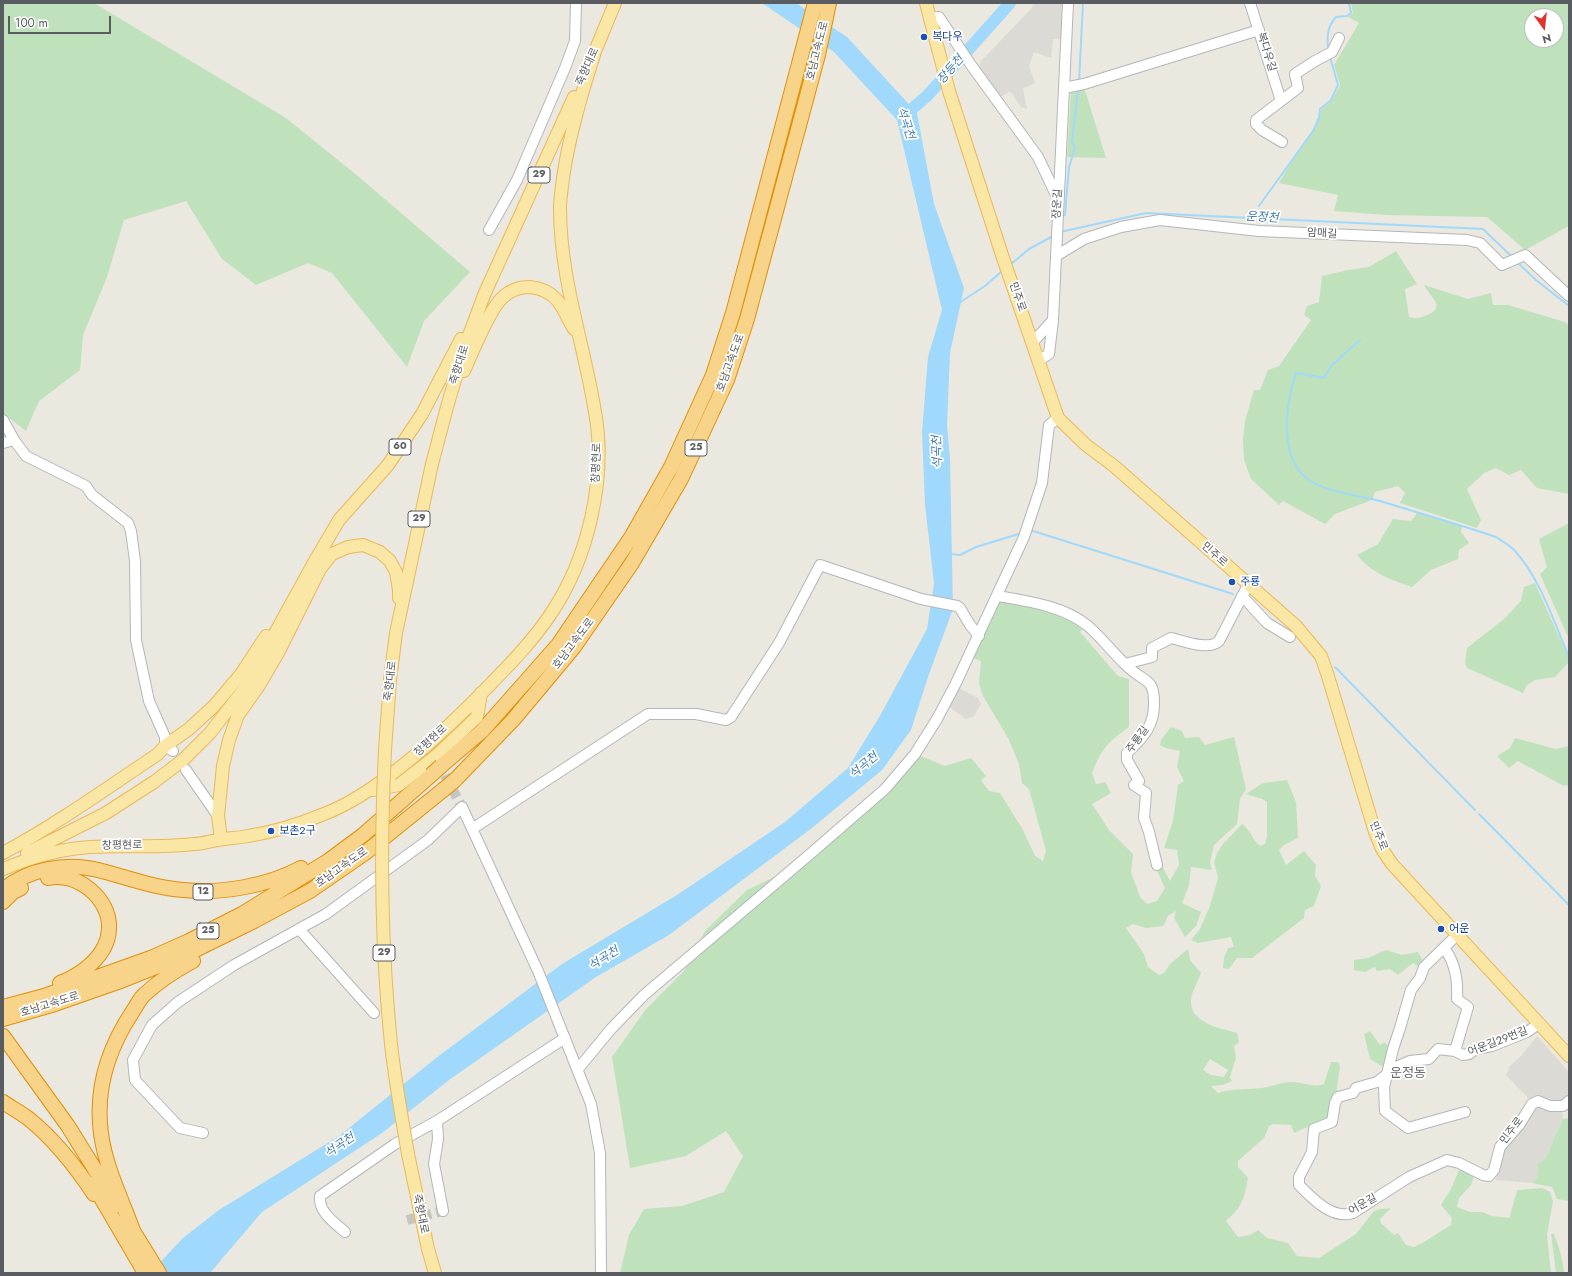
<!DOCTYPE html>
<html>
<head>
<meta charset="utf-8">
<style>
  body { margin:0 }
  #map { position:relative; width:1572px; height:1276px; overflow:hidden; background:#ebe8e0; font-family:Jost,sans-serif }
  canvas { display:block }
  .frame { position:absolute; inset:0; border:4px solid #595c60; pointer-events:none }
  .north { position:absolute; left:1524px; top:8px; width:40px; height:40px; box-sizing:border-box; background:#fff; border:1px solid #bdbebf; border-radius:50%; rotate:165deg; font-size:11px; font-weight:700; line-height:16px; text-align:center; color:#595c60 }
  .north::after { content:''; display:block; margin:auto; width:14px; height:18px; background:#e13230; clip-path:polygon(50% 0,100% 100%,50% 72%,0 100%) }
  .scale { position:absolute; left:8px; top:16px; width:103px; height:18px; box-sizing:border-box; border:2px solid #595c60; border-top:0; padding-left:5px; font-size:12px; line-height:14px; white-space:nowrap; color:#595c60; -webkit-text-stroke:3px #fff; paint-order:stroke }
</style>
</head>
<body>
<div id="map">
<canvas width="1572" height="1276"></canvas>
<div class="frame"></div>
<div class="north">N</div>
<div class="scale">100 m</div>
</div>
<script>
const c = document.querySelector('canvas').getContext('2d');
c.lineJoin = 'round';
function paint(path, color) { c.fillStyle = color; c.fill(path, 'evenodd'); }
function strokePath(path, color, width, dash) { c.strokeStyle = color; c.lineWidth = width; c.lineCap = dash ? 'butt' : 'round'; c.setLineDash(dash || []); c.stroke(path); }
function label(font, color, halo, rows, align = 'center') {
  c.font = font + ' Jost,"Noto Sans KR",sans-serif'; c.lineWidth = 3.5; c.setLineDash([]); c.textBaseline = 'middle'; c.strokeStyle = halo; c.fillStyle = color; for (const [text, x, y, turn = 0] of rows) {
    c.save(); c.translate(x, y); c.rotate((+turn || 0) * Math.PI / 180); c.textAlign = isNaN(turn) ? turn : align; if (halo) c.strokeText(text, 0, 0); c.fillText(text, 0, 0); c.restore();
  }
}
paint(new Path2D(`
  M1034,3h30l-2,36h-9l-2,19 -17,-6 -5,14 6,17 -12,6 4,20 -6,-2 -11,-16 -9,6 -22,-29 2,-7 50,-52z
  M957,687l21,11 3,6 -7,12 -8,3 -18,-13z
  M1537,1036l32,36v24l-9,8 -30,-4 -24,-25 4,-9 11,-10z
  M1534,1105l28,5 1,9 -18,40 -7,5 -1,14 -5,5 -36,-3 3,-23z`), '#dcdad4');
paint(new Path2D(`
  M3,3h91l192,115 73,59 111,95 -46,49 -17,46 -75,-94 -24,-10 -52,22 -34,-26 -36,-58 -62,19 -17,57 -24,58 -3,35 -41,31 -13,30 -23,-18z
  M1351,3h218v223l-44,24 -38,-33 -101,-2 -52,-4 4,-16 -59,-12c5,-9 10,-18 16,-27 11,-15 23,-27 26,-46l11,-10 8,-15 -6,-20 25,-42 -11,-6 5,-4zM1532,16h24v24h-24z
  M1084,87l22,71 -39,-1 4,-66z
  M1396,251l21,33 -12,5 4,28c8,2 11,1 18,-2 20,-8 3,-18 -3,-30l44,14 23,-6 2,12h15l57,17 4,3v169l-32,-6 -16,-18 -12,5 -13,-7 -12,5 -17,16 14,31 -4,8 -77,-25 5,-10 -7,-7 -23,6 -3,8 -37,14 -10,10 -42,-23 -4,4 -28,-26 -7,-19 -1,-21 2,-18 9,-31h6l8,-20 11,-4 32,-46 -7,-5 3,-9 12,-4 3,-26 26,-6 21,-3z
  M1417,513l45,13 -1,6 8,11 -10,7 -1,9 -27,11 -19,17c-23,-8 -39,-13 -55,-32l21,-11 15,-25 18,2z
  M1569,523v116l-29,-65 7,-7 -8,-28z
  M1535,583l34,76v3l-14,15 -20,3 -8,5 -4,8 -56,-25 -2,-6 2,-14 37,-29 17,-18 3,-14z
  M1000,598l50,13 34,15 -4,6 38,44 11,3v48c-21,15 -27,21 -37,46l4,11 9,-2 6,11 -19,11 17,26 24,24 -2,18 9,25 7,7 10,-3 8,-13 -10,-22 4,-1 3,1 8,15 9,-16 -2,-15 -13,-2 9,-27 5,-36 6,-4 -7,-14 3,-16 -14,-3 -6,-3 1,-5 10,-13 11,4 3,7 14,-1 6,8 29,-8 12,52 -6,10 -3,25 -23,21 -4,17 2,8 -21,-3 -2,18 -7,18 19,9 -5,14 -11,11 -11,-19 2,-7 -8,5 -5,10 -17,2 -13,-4 -7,4 18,26 4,13 11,8 5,-2 6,-9 18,-15 2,11 11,13c-3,8 -9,18 -10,27 -2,23 29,28 46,33l2,9 -5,4 2,12 -6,19 2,4 -9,4 -12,1 7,7c14,-5 28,-3 43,-5 10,-1 20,-6 30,-6 12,0 22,6 33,2l7,-22h7l2,4 -4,30 -7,21 -35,16 -3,-8 -18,-1 -4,2 -5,12 -26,23v6l10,11c-4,21 -5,28 -22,43l12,16 12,-2 8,-5 9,8 21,5 9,13 22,2 37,-24 18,-23 6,-2 11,-1 -11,11 1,4 13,12 4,-2 8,12 8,2 10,-5 27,-17 1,-7 -11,-13 10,-16 10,-24 14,8 -4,12 -12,13 -2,9 13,5h12l10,4 18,2c1,-10 5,-18 7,-28l25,-2 8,4 3,9 -6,34 4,38h-931l9,-38 15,-26 38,-3 42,-14 19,-36 -17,-25 -40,25 -56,12 -18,-111 34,-48 38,-38 21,-40 42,-41 65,-31 104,-105 29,12 26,-8 15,18 -5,4 8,11 11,2 23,37 12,26 8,5 3,-10 -17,-62 -7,-6 -3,-19 -11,-26 -25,-42 -4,-12 2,-23 -10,-4zM1210,1059l18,11 -4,7 -13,-2 -8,-5z
  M1515,738l41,11 13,-3v40l-7,-1 -44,-24 -9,7 -12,-12 13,-8z
  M1287,780l9,22 2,36 -14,7 -5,5 7,15 18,-14 12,14 -1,11 6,10 -7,20 -9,4 -1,8 -52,40h-15l-8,11 -6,-1 1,-10 4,-10 6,-1 -3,-10 -33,6 -7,-3 9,-11 10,-23 8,-28 -4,-16 3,-9 6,-9 19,-20c9,6 10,16 18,22l5,-2 2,-8v-34l-5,-3 -16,-5 17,-11z
  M1386,950l16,5 16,-3 6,11 -3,5 -8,-5 -15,12 -8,-6 -13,2 -2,-4 -10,5 -11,-2v-10l14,-2z
  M1370,1031l10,14 4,-3 5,5 -4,21 -15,-9 -6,-25z
  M1569,1118v83l-12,-2 -5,-12 -20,-4 5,-5 1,-14 7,-5 18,-40z
  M1551,1234h3c5,13 9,25 10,39h-8z`), '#bfe2bc');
paint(new Path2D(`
  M762,3h34l51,34 70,76 17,91 30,84 -14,65 -3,72 3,34 3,150 -24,65 -18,56 -29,40 -70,58 -143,107 -73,42 -147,103 -67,53 -120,79 -52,61h-60l33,-35 36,-28 120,-74 97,-78 126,-94 115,-69 108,-73 63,-54 33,-54 46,-85 7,-46 -9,-78 -3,-73 6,-75 14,-47 -45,-190 -63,-68z`), '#a0d9fb');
strokePath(new Path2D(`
  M1328,49c-1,-12 -1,-22 8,-32l11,-1 4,-3 -2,-10
  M1079,82l4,-79
  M1259,206l54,-75 6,-13 1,-9 11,-9 7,-15 -8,-28
  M1065,215l4,-48 6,-19 -3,-7 6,-51
  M1248,218l7,-8
  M1060,232l86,-19 337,16 29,28
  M1517,262l19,18 33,26
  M1010,265l19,-16 24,-13
  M959,303l26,-17 17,-15
  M1360,340l-28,25 -8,13 -28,-5c-11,32 -18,89 16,109 17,10 48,14 68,19 39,12 78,23 116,36 6,4 13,8 18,13 27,29 39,71 55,107
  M1030,530l203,64
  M950,554l10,1 16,-8 46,-14
  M1335,667l140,143
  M1479,814l90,91`), '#a0d9fb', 2);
strokePath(new Path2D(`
  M904,116l24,-21 82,-92`), '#a0d9fb', 12);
strokePath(new Path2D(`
  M438,762l24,45
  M407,1220l36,-9`), '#c6c5c0', 10, [10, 5]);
const minor = new Path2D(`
  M1250,3l31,98
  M929,18l10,-1 32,48 67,92 19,40
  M1064,88l20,-4 175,-54
  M1282,142l-20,-12 -6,-6v-4l42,-32 -3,-14 20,-13 17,-9 7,-14
  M489,230l28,-50 48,-112 10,-27 1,-38
  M1056,256l28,-17 37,-12 39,-7 99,11 208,9 13,3 22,22 23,-10 44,41
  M1033,342l20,-22
  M1038,361l11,-7 4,-34 15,-317
  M3,420l11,20 12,16 60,30 6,9 36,28 3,8 4,30 1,79 13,61 16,36v9l8,5
  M3,443l11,-3
  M998,596c29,5 66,10 90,30 14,12 24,26 37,38l27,-7v-9l19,-10c13,3 38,13 48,3l29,-56
  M1242,596l25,27 23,14
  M1125,664c8,9 16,12 24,19 4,4 5,12 5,18 1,24 -10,36 -27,52v7l12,21 -5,4 12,8 -2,25 5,14 8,33
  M186,770l32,46
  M472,829l176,-115h48l30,6 5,-3 48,-74 41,-78 101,34 36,7 3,2 10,17 9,11
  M299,929l75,84
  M1458,934l-34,33 -4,11 -9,12 -11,38 -7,21 -9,38 1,24 23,17 57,-16
  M1444,948c11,14 14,34 13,51l11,8 -13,44
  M1540,1023l-13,9 -35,14 -16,3 -7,5 -6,1 -8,-4 -17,-2 -9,10 -19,2 -12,5 -21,16 -21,6 -3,5 -15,4 -3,6 -3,19 -18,7 -2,23 -13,25v8c13,13 33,35 54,28l56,-36 38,-17 12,3 24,12 6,1 5,-6 6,-23 19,-22 13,-21 6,-3 12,5h13l6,-5
  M578,1069l33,-40 33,-34 165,-140 76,-66 30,-35 22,-35 19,-36 68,-146 18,-54 7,-58 9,-7
  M437,1121l1,18 -4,25 9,47
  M203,1133l-23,-5 -45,-48 -2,-20 19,-35 26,-23 56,-37 92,-51 102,-74 34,-33 76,164 53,133 9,49 1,120
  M345,1232c-10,-9 -27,-20 -25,-36l75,-52 42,-23 128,-83`);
const major = new Path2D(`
  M926,3l23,88 53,164 56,163 28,27 28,21 182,160 25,30 6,17 48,159 7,17 10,15 177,192
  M591,61l24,-58
  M464,371c8,-18 25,-61 38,-73 8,-8 17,-11 28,-11 10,1 20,5 27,13 7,8 11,20 17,29
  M385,750l5,-70 6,-47 36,-169 15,-57 17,-58 20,-54 90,-198
  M373,790l26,-5 37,-29 41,-39 4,-24
  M221,839l-3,-23 5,-50 6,-26 9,-25 20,-28 20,-34 42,-84 12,-15 16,-7 15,-2 17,7 10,9 6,11 3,18v8
  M3,853c54,-29 104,-65 155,-99l7,-8 24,-17 25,-23 27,-32 25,-38
  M27,853l79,-40 48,-31 29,-22 27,-27 35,-45 71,-129 23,-39 49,-55 34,-51 39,-75
  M3,869c30,-12 56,-20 88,-22 34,-2 69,1 103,-3 8,0 16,-3 24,-4 10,-2 20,-2 30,-4 26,-4 52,-12 76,-22 21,-8 40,-20 58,-33 35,-25 66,-54 96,-84 25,-26 52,-52 72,-82 38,-55 57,-137 45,-203 -11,-68 -35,-134 -35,-204 0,-10 2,-20 3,-30 6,-42 18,-83 31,-123
  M408,1154l20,95 7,24`);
const highway = new Path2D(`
  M441,766l41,-35 76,-86 74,-109 39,-69 42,-92 20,-62 82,-310
  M455,780l58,-60 61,-73 58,-84 49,-84 46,-99 20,-61 71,-264 11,-52
  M48,878c29,-7 63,21 61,51 -1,26 -26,45 -49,54
  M3,890c24,-21 64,-28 95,-20 28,7 56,18 85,20 39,4 84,-4 118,-22
  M3,902l10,-10 8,-4
  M3,1007l41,-11 109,-39 36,-16 53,-27 86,-53 35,-26 68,-60
  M3,1019l52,-15 63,-22 63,-25 73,-36 56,-30 55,-38 78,-63
  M3,1036l65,90 49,79
  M3,1102c9,6 18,11 26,17 26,21 47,48 65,75
  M93,1184l52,89
  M130,1226l29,47
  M134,1233c-13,-36 -32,-72 -34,-110 -3,-41 11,-79 33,-112 4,-6 7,-13 12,-17 14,-13 31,-24 48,-33`);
strokePath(minor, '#b3b6ba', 12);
strokePath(major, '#ebb859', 14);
strokePath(highway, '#e18f09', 16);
strokePath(minor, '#fff', 10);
strokePath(major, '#fbe7a5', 12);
strokePath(highway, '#f8d48a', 14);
const majorBridge = new Path2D(`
  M385,750c-5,98 -4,196 6,294 4,37 11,74 17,110`);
const highwayBridge = new Path2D(`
  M431,775l10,-9
  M443,790l12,-10`);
strokePath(majorBridge, '#ebb859', 14, []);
strokePath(highwayBridge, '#e18f09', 16, []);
strokePath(majorBridge, '#fbe7a5', 12);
strokePath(highwayBridge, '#f8d48a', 14);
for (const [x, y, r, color] of [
  [924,37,4,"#1a4fb4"],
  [1232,582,4,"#1a4fb4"],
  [271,831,4,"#1a4fb4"],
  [1441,929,4,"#1a4fb4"]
]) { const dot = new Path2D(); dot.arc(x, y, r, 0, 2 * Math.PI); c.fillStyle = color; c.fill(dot); strokePath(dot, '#fff', 1.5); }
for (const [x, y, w] of [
  [539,175,22],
  [400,447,22],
  [696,448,22],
  [419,519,22],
  [203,892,20],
  [208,931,22],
  [384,953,22]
]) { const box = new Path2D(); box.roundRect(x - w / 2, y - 8, w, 16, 3); c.fillStyle = '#fff'; c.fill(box); strokePath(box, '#595c60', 1); }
label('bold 10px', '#595c60', null, [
  ["29",539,175],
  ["60",400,447],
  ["25",696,448],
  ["29",419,519],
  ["12",203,892],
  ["25",208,931],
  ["29",384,953]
]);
label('11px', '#164399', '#fff', [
  ["복다우",932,37],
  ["주룡",1240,582],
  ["보촌2구",279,831],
  ["어운",1449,929]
], 'left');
label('11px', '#595c60', '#fff', [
  ["호남고속도로",818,51,-76],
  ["복다우길",1266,52,73],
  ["죽향대로",588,67,-66],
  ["장운길",1058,204,-87],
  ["암매길",1322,234,3],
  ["민주로",1017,297,71],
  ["호남고속도로",731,363,-70],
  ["죽향대로",460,365,-73],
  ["창평현로",597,463,-88],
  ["민주로",1214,555,42],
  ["호남고속도로",574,644,-53],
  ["죽향대로",391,681,-84],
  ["주룡길",1138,740,-54],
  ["창평현로",431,741,-43],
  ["민주로",1378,836,68],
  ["창평현로",122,846,-1],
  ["호남고속도로",342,868,-35],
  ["호남고속도로",50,1005,-17],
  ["어운길29번길",1498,1042,-21],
  ["민주로",1512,1131,-53],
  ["어운길",1363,1205,-29],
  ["죽향대로",420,1214,78]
]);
label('italic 12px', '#3f7bab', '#fff', [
  ["장등천",951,70,-49],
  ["석곡천",905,123,72],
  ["운정천",1262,218,3],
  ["석곡천",938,452,-92],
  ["석곡천",864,766,-39],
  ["석곡천",604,959,-32],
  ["석곡천",340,1146,-35]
]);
label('13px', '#6a6e72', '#fff', [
  ["운정동",1408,1074]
]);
</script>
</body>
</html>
